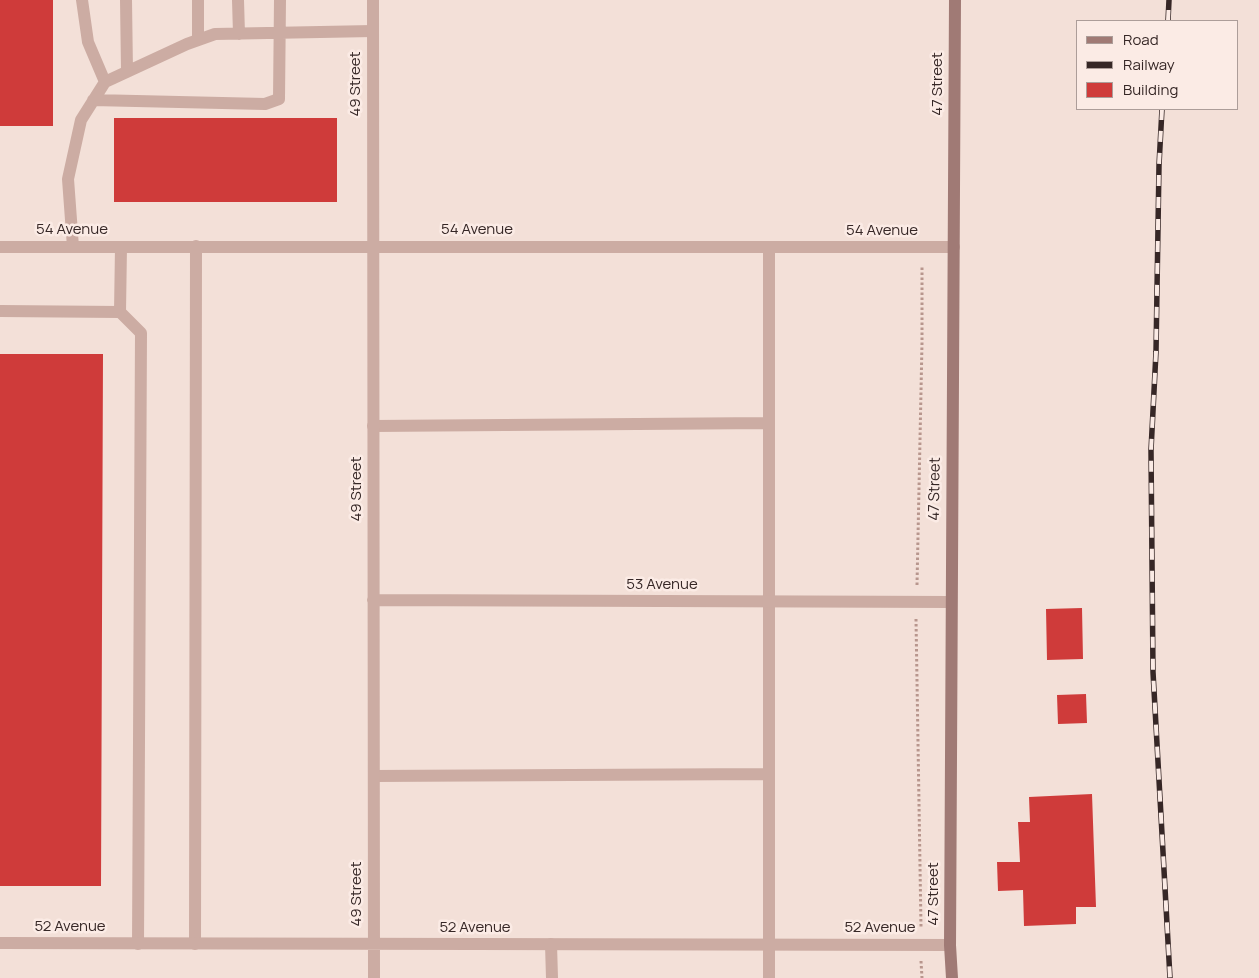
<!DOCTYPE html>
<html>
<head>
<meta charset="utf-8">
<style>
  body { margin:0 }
  #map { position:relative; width:1259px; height:978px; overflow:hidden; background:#f3e0d8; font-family:Manrope,sans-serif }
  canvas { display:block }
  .legend { position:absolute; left:1076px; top:20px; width:162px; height:90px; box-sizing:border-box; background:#fbebe5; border:1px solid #ac9d99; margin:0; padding:6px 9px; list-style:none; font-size:15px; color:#362726 }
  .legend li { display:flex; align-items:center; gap:10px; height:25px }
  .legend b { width:25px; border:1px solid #ac9d99 }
</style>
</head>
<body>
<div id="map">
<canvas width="1259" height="978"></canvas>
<ul class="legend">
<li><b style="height:6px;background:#a07a75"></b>Road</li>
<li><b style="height:6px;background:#362726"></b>Railway</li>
<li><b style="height:14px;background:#cf3b3a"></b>Building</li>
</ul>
</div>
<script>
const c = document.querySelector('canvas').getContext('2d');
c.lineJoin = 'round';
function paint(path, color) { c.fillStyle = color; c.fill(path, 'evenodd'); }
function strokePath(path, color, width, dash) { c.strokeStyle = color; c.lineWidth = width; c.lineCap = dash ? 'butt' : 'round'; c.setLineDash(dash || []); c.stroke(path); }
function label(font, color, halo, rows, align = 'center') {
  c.font = font + ' Manrope,sans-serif'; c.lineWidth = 5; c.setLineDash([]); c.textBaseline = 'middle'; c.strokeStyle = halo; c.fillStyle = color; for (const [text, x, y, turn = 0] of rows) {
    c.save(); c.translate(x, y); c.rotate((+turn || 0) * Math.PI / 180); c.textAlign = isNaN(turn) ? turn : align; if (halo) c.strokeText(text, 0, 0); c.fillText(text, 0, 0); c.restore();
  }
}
paint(new Path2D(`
  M0,0h53v126h-53z
  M114,118h223v84h-223z
  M0,354h103l-2,532h-101z
  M1082,608l1,51 -36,1 -1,-51z
  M1086,694l1,29 -29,1 -1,-29z
  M1092,794l4,113h-20v17l-52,2 -1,-36 -25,1 -1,-29h23l-2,-40h12l-1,-25z`), '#cf3b3a');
strokePath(new Path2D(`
  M917,585l5,-242v-76
  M916,619l5,308
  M921,961l1,17`), '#b8968d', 3, [2.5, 2.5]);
strokePath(new Path2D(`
  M82,0l6,42 17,40
  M126,0l1,71
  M198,0v40
  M238,0l1,34
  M93,100l172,4 14,-5 1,-99
  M73,247l-5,-68 13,-59 24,-38 82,-38 28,-10 158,-3
  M769,247v731
  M0,311l120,1 21,21 -3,611
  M120,312l1,-65
  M373,426l396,-3
  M374,776l395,-2
  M195,944l1,-698
  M551,944l1,34`), '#ccaca3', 12);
strokePath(new Path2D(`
  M373,0l1,978
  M0,247h954
  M373,600l578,2
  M0,943l950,2`), '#ccaca3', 12);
strokePath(new Path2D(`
  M952,978l-2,-33 5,-945`), '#a07a75', 12);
const rail = new Path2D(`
  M1168,21l1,-21
  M1162,109l-3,56 -3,187 -5,98 2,222 17,306`);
strokePath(rail, '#362726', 5.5);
strokePath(rail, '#fbebe5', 4, [11]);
label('15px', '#362726', '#fbebe5', [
  ["49 Street",356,84,-90],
  ["47 Street",938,84,-90],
  ["54 Avenue",72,230],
  ["54 Avenue",477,230],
  ["54 Avenue",882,231],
  ["49 Street",357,489,-90],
  ["47 Street",935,489,-89],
  ["53 Avenue",662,585],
  ["49 Street",357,894,-90],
  ["47 Street",934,894,-90],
  ["52 Avenue",70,927],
  ["52 Avenue",475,928],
  ["52 Avenue",880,928]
]);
</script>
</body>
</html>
